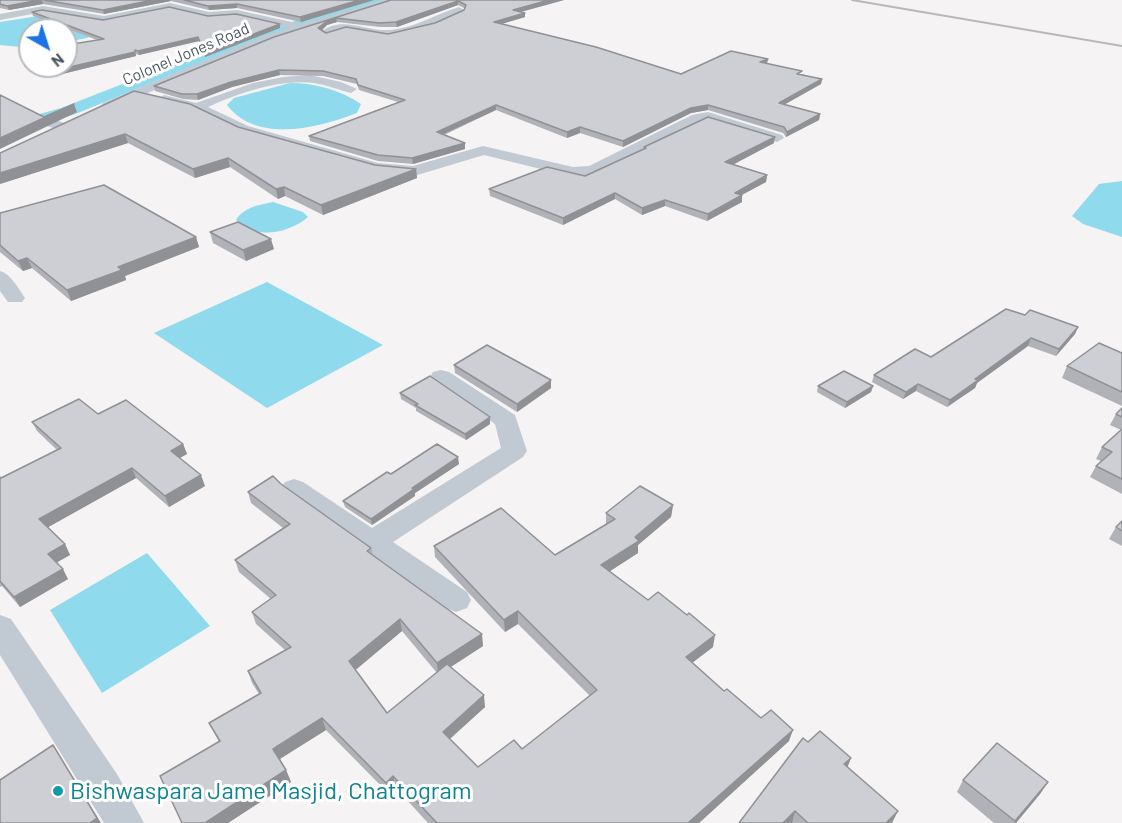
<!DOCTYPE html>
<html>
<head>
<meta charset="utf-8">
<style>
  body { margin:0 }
  #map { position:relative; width:1122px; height:823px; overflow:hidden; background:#f5f3f3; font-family:Barlow,sans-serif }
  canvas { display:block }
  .north { position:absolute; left:18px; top:18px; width:60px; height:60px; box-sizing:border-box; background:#fff; border:2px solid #b7bbc0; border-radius:50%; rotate:141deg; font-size:16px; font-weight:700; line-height:24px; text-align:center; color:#4a5661 }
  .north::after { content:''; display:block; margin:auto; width:21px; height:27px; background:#1a73e8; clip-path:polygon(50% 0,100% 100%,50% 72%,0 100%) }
</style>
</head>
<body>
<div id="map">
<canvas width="1122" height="823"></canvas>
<div class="north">N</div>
</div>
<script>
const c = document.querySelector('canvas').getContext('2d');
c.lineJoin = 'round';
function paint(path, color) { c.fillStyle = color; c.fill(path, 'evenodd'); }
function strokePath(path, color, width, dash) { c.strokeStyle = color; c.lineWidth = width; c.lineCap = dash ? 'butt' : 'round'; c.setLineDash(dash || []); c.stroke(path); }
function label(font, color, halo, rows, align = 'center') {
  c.font = font + ' Barlow,sans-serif'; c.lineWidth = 6; c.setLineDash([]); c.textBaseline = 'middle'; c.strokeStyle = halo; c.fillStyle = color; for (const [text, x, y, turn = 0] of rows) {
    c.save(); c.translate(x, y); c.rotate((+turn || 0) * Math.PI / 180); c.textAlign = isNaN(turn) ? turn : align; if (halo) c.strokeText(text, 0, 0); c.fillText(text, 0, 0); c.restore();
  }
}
paint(new Path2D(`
  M45,15l55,16 -13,7 -21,4v-12h-36v18l-30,-3v-23z
  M290,83c25,0 50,7 71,21l-4,9c-39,15 -100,31 -130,-8l7,-7z
  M1122,181v56l-39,-13 -11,-8 27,-32z
  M273,202l30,10 5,5c-20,17 -53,23 -72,3 8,-13 23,-15 37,-18z
  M267,282l116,63 -116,63 -113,-75z
  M147,553l63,73 -108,67 -52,-83z`), '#90daee');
paint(new Path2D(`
  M363,0h19l-2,3 -153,49 -154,63 -73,20v-10l61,-17 182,-71z`), '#90daee');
paint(new Path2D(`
  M382,0h15l-123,39 -166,71 -5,-1 -2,-3 2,-3 163,-68 23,-7 -52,-12 -28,2 -39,-9 -66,13 -61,-10 -43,8v-6l43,-8 61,10 66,-13 39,9 28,-2 64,14z
  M459,7l5,3 -1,2 -29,13 -46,11 -42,-7 -20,6 -5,-3c20,-17 44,-1 67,-2 25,-1 48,-16 71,-23z
  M310,75l31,7 16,7 -6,4c-12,-3 -24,-8 -37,-10 -35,-4 -75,10 -106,24l40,19 130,37 35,3 70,-20 90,21 16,-1 103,-51 16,-3 74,23 2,3 -7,4 -70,-22 -115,56 -19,1 -89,-22 -70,21 -37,-4 -139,-40 -46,-22 -33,-8 -2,-3 7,-4 32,8 57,-20 30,-6z
  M39,115l29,9 2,3 -7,4 -29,-9 -2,-3 2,-3z
  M0,271c11,3 18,17 25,27l-3,4h-14l-8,-11z
  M441,370l8,2 66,43 12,36 -4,6 -130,85 74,50 4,8 -4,8 -11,4 -11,-4 -160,-114 -4,-6 4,-6 9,-3 9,3 69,46 129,-80 -6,-24 -62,-42 -3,-5 3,-5z
  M0,615l11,4 106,155 27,49h-40l-104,-168z`), '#c1cad2');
strokePath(new Path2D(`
  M852,0l270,46`), '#b5b8bd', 2);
paint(new Path2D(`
  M0,0h374l-73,22 -64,-14 -28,2 -38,-9 -67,13 -61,-10 -34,6 -9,-2z
  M391,0h173l-43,12 4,5 -23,7 179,50 87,-15 -1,4 34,11 21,5 -1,5 -37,21 36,9 -1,6 -33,17 -3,-4 -75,-23 -17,3 -68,34 -43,-14 -13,5 -71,-28 -52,25 21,8v6l-52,15 -35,-3 -68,-20 -1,-5 89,-34 -39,-12 -2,-6 -34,-8 -43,-1 -48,12 -34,13 -15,-1 -28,-8 -1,-5 120,-49zM458,5l6,3v2l-29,13 -47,11 -62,-1 -4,-3 5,-5 10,-3 43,5h17z
  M32,12l71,8 105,-4 72,12 -75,29 -6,-16 -60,14 -3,-1v2l-82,20 -13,-10h25l31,-26 -64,-24z
  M134,91l104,36 137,38 41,4 1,9 -94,37 -38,-19 -7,3 -48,-32 -35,11 -67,-35 -128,41z
  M774,143l-42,21 35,11 -1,7 -24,13v7l-35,19 -42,-15 -23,9 -27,-16 -52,26 -73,-29 -1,-7 96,-13 59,-26v-3z
  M0,213l196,24 3,10 -74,29 1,4 -55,21 -39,-33 -9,3 -23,-19z
  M210,232l64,17 -28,12 -33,-18z
  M1025,315l53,12 -3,7 -19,22 -28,-10 -51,37 -2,5 -28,19 -31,-16 -13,8 -31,-17 2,-7 57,-18z
  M1122,353v53l-60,-28 5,-12z
  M454,365l97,23 -34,24 -62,-39z
  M818,386h55l-2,6 -26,16 -28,-16z
  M400,393l90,31 -24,16 -50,-29v-3l-15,-9z
  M1122,408v86l-32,-17 6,-11 5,-5 -5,-2 6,-12 19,-17 -11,-5 6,-11z
  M98,414l85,30 4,10 -7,4 25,28 -36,21 -33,-29 -88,49 17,17 5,11 -13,7 11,17 -48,28 -18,-21 -2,1v-110l1,1 56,-28 -20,-19 -5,-9z
  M459,464l-44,29v3l-43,29 -27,-18 -2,-6 48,-27z
  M281,484l90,64 2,7 110,91 -32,21 34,40 -35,32 28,28 44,-18 68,-53 -72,-72 -13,8 -70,-75 -1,-11 121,9 51,-30v-12l67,-8 -2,12 -33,28v8l-28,18 38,29 65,47 -21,16 32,28 37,27 28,23 -90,82h-271l-32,-35 -7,6 -63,-64 -46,29 6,11 5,12 -63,41h-46l37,-81 -10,-19 50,-29 -7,-11 -4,-12 37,-21 -29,-26 -4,-12 19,-13 -32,-27 -4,-12 48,-32 -32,-25 -3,-11zM402,631l35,42 -50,40 -32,-43z
  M1122,521v25l-13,-7 7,-12z
  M808,742l43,16 -4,9 45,56h-153z
  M963,780l85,2 -8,12 -24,29h-22l-37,-31z`), '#b0b2b7');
paint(new Path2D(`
  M42,0l1,4 -34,6 -2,-4z
  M153,0h17l1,1 -67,13 -1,-4z
  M360,0h14l-73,22 -1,-5z
  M549,0h15l-51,14v-4z
  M458,1v4l-61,22 -1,-5z
  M237,4v4l-28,2 -1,-4z
  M525,13v4l-31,9v-4z
  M336,18l1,4 -10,3 -8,8 -1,-5 9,-7z
  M280,24v4l-75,29 -1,-4z
  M198,37l1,4 -60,14 -1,-4z
  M135,52l1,4 -82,20 -2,-5z
  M768,59l-1,4 -7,-1z
  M279,70l1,5 -48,12 -34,13 -1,-6 34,-12z
  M822,79l-1,5 -43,24 1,-5z
  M74,104l3,8 -77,37v-11z
  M496,105v5l-59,27v-5z
  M708,105v5l-17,3 -68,34v-6l68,-33z
  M820,114l-1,6 -33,17 1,-5z
  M580,127v6l-13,5v-6z
  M125,134l3,9 -128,41v-11z
  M775,137l-1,6 -49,26v-7z
  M465,143v6l-52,15 -1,-6z
  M228,158l2,9 -35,11 -2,-9z
  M416,169l1,9 -94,37 -2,-10z
  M767,175l-1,7 -32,17 1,-6z
  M284,187l1,9 -7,3 -2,-10z
  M615,193v6l-52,26v-7z
  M742,195v7l-35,19 1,-7z
  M665,200v6l-23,9v-7z
  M196,237l3,10 -74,29 1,4 -55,21 -4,-11 51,-23z
  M271,239l3,10 -28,12 -3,-11z
  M27,258l5,10 -9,3 -5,-10z
  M1078,327l-3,7 -19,22 3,-7z
  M1031,338l-3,8 -51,37 -2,5 -28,19 3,-7 25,-21z
  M551,380v8l-34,24v-8z
  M918,384l-2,7 -13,8 3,-7z
  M873,386l-2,6 -26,16 2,-6z
  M490,417v7l-24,16 -1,-6z
  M183,444l4,10 -13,7 -3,-10z
  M458,457l1,7 -44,29v3l-43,29 -1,-6 41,-31z
  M132,468l4,10 -91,51 -6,-10z
  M201,475l4,11 -36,21 -4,-11z
  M673,505l-2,12 -33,28v8l-37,24v-12z
  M65,544l5,11 -16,9 -6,-10z
  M63,569l5,10 -48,28 -6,-10z
  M518,611v13l-13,8 -1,-12z
  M400,619l2,12 -50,42 -3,-12z
  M482,634l1,12 -45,29 -1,-12z
  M715,635l-2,12 -29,22 2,-12z
  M484,695l1,12 -41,37 -1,-12z
  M322,718l4,12 -48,30 -5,-11z
  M793,730l-4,11 -90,82h-11z
  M53,745l14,23 34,55h-11z
  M851,758l-5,13 -2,-7z
  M286,770l5,12 -63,41h-23z
  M393,776l3,12 -7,6 -3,-11z
  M1048,782l-8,12 -24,29h-2z
  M795,811l-3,12h-9z
  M898,811l-6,12h-6z`), '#909195');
const building = new Path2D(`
  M0,0h40l-33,6 -7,-2z
  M44,0h109l-50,10z
  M184,0h176l-60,17 -63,-13 -29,2z
  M391,0h158l-36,10 12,3 -31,9 102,25 85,27 50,-23 37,8 -8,3 42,9 -5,3 25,5 -43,24 41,11 -33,18 -3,-5 -76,-22 -17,3 -68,33 -43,-14 -13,5 -71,-27 -59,27 28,11 -53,15 -34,-3 -69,-19 96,-36 -47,-15 -2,-6 -33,-8 -44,-1 -48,12 -34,12h-15l-28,-8 120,-49zM458,1l8,4 -2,5 -29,13 -47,11 -42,-7 -20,6 -8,-5 9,-7 9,-3 43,5 17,-1z
  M169,7l39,9 28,-2 44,10 -76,29 -6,-16 -60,14 -3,-1v2l-83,19 -7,-5h21v-21l38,-6 -72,-27 10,-2 61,10z
  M134,91l56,13 48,23 137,38 41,4 -95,36 -37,-18 -8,2 -48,-31 -35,11 -68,-35 -125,39v-20z
  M0,95l44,22 30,-13 -74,34z
  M708,117l67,20 -50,25 42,13 -32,18 7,2 -34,19 -43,-14 -23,8 -27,-15 -52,25 -74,-29 58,-22 38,9 61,-28 -2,-1z
  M104,185l92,52 -78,30 4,3 -55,20 -40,-32 -9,3 -18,-16v-32z
  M238,222l33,17 -28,11 -33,-18z
  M1006,309l19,6 5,-5 48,17 -19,22 -28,-11 -56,41 3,1 -28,20 -32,-16 -12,8 -32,-17 41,-26 16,8z
  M1099,343l23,10v39l-55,-26z
  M487,345l64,35 -34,24 -63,-39z
  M844,371l29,15 -26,16 -29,-16z
  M430,376l60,41 -25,17 -50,-29 3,-1 -18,-11z
  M79,399l19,15 28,-14 57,44 -12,7 30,24 -36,21 -33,-28 -93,51 26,25 -17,10 15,15 -49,28 -14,-16v-104l1,1 60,-30 -29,-26z
  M1122,408v9l-6,-3z
  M1122,429v50l-26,-13 16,-14 -10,-5z
  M437,444l21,13 -46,31 2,1 -43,30 -28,-18 44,-29 4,2z
  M273,476l8,8 90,64 -4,3 115,83 -45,29 -37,-44 -51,42 38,52 60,-49 37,31 -41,37 35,35 36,-27 8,9 75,-59 -79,-79 -14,9 -70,-74 67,-38 54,47 60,-36 -9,-6 34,-27 33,19 -38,32 4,4 -38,24 47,35 10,-8 29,23 2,-2 26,22 -29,22 38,34 3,-2 34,29 10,-8 22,20 -105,93h-251l-44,-47 -7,7 -64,-65 -49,31 13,21 -81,53h-23l-22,-47 60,-35 -11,-18 52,-30 -13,-22 43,-24 -39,-35 24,-17 -41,-35 55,-36 -42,-32z
  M1122,521v10l-6,-4z
  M820,731l31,27 -7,6 54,47 -12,12h-78l-13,-12 -12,12h-44l64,-85 5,4z
  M997,743l51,39 -33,39 -52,-41z
  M53,745l44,73 -7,5h-90v-43z`);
paint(building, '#cdcfd5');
strokePath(building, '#909195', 1.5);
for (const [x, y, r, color] of [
  [58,791,6,"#0f9aa8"]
]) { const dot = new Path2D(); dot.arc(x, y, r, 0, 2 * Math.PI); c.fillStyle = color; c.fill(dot); strokePath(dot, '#fff', 2); }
label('16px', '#4a5661', '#fff', [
  ["Colonel Jones Road",186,54,-23]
]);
label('24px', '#0d838f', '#fff', [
  ["Bishwaspara Jame Masjid, Chattogram",70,791]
], 'left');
</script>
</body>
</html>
